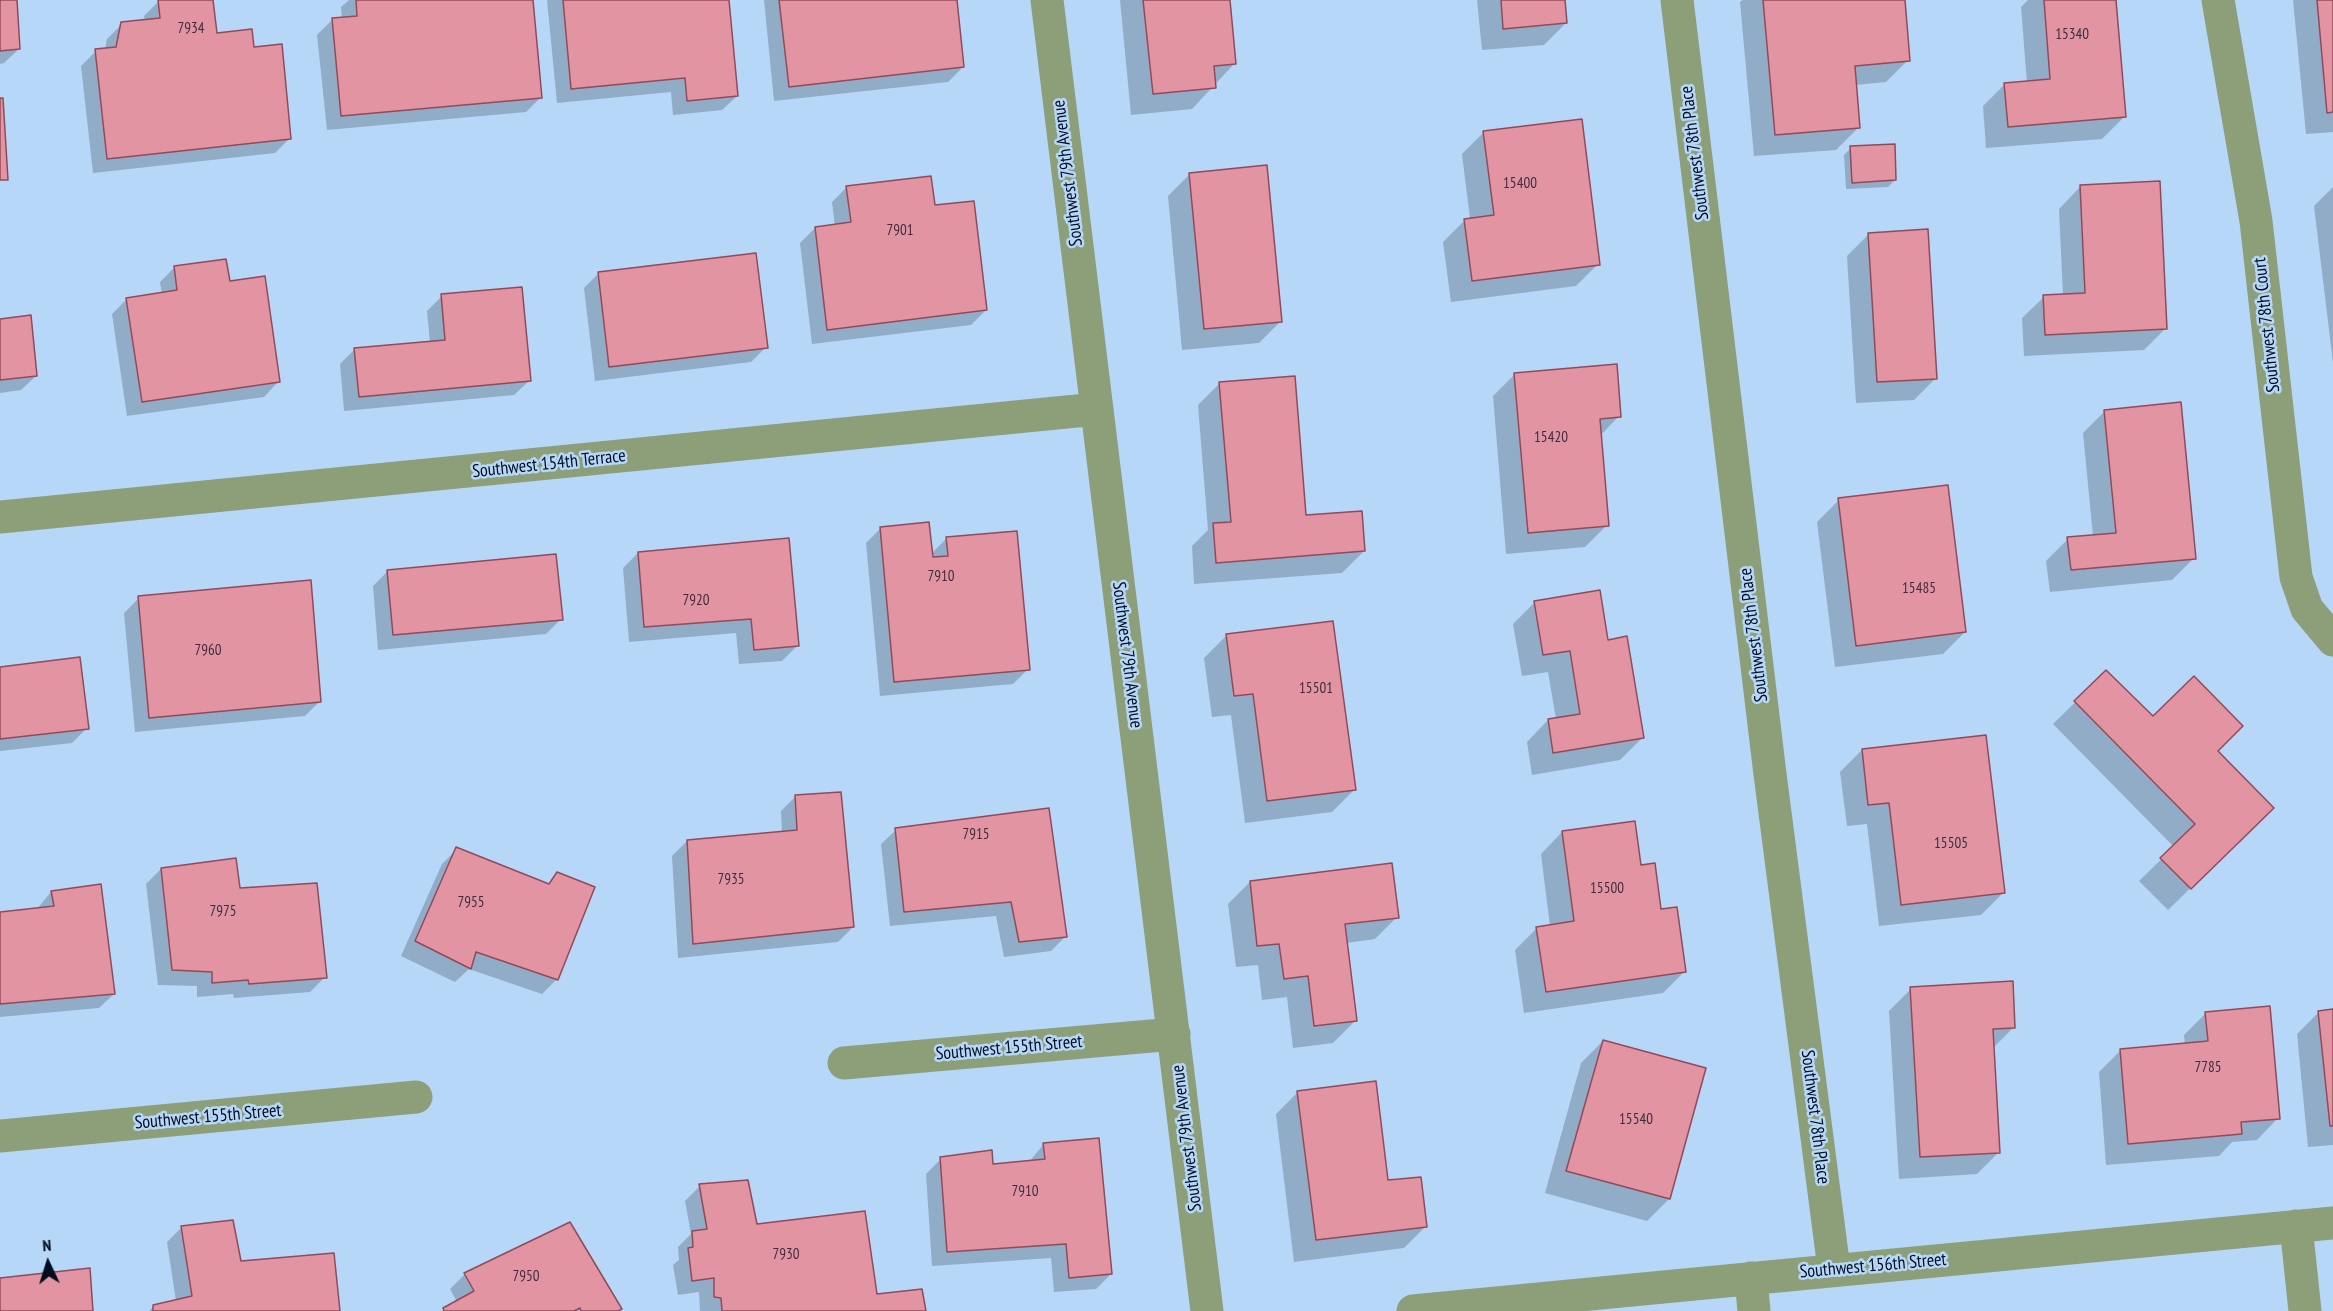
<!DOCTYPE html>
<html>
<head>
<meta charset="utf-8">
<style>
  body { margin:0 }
  #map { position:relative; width:2333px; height:1311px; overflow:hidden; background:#b6d7f8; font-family:"PT Sans Narrow",sans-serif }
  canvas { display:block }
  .north { position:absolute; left:18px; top:1233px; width:60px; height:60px; -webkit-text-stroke:4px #b6d7f8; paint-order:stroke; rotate:356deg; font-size:16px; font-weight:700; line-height:24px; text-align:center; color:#000d20 }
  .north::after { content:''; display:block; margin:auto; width:21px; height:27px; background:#000d20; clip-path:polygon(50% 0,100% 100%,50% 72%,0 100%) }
</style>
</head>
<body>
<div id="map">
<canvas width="2333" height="1311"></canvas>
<div class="north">N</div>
</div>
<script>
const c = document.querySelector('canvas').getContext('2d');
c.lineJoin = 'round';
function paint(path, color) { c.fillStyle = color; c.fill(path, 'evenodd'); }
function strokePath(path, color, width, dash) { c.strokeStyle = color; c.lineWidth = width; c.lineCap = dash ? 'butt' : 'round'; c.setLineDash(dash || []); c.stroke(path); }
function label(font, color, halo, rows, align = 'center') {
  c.font = font + ' "PT Sans Narrow",sans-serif'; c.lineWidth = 5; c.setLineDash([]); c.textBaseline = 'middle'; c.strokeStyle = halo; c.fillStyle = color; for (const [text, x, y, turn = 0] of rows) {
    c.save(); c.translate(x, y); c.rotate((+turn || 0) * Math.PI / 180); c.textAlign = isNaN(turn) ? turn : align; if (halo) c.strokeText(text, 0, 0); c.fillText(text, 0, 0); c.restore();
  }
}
paint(new Path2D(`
  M0,0h15l4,49 -15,14 -4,1z
  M211,0l4,34 38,15 37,89 -15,15 -182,20 -12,-107 15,-15 9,-1 2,-11 15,-15 23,-3 -1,-5 15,-15z
  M349,0h183l9,97 -15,15 -199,18 -10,-95 15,-15 10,-1 -1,-12z
  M547,0h181l9,96 -15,14 -49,5 -2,-23 -114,11z
  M764,0h191l8,67 -15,15 -174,19z
  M1120,0h108l7,63 -43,46 -61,6z
  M1477,0h87l2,23 -22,22 -62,5z
  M1743,0h160l5,60 -22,22 -31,3 3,43 -22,22 -82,6 -14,-154z
  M2028,0h86l10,117 -22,22 -116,9 -3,-42 22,-22 22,-1 -6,-76z
  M2293,0h40v132l-27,2z
  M1484,132l114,132 -22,22 -125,16 -8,-60 22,-22 5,-1 -8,-65z
  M1851,148l44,32 -7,7 -42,2 -2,-34z
  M1190,174l91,147 -22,22 -77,7 -14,-154z
  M847,187l87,20 52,103 -15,15 -159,19 -12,-101 15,-15 20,-2 -3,-24z
  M2080,187l86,141 -22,22 -120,6 -2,-38 22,-21 19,-1 -4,-87z
  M2333,187v176l-19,-157z
  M1869,234l67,144 -22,22 -58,3 -9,-147z
  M175,267l54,16 49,99 -14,15 -137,19 -15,-102 15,-15 35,-5 -2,-12z
  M599,273l167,74 -15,15 -156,19 -11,-93z
  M442,296l87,85 -15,14 -170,16 -4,-47 15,-15 75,-7 -3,-31z
  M0,320l36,56 -15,14 -21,3z
  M1515,374l104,42 -19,20 7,89 -22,22 -79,7 -13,-158z
  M1220,383l85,134 59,34 -22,22 -148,11 -2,-38 16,-16 -10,-125z
  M2105,411l89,147 -22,22 -122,12 -4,-31 22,-22 25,-3 -10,-103z
  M1839,500l126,132 -22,22 -108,13 -18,-145z
  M881,528l50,26 16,-16 81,131 -15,15 -133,12 -14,-153z
  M638,553l159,93 -15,15 -43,3 -3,-31 -107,9 -6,-74z
  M388,571l173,48 -15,15 -168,16 -5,-64z
  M139,598l181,103 -15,15 -170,16 -11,-119z
  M1535,602l71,39 36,97 -22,22 -88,15 -5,-33 21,-22 8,-1 -8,-47 -26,4 -9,-52z
  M1226,636l128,154 -22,22 -87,11 -14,-108 -19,2 -8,-59z
  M0,668l87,60 -15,15 -72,8z
  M2106,672l47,46 63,33 34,79 -82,80 -29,-29 35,-34 -121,-123z
  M1862,750l141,143 -22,22 -102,11 -12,-102 -20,2 -7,-54z
  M796,796l57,131 -15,15 -160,16 -6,-102 15,-15 95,-8 -1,-22z
  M1047,809l18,128 -14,14 -47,6 -8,-41 -106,10 -9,-82 15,-14z
  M1562,832l78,35 45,104 -22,22 -139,20 -9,-63 22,-22 13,-2 -9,-72z
  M457,849l90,36 10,-11v105l-15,15 -73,-25 -14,13 -54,-26 41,-92z
  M161,869l77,21 87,87 -15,15 -76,6 -1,-4 -36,3v-11l-39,-1 -12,-101z
  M1250,882l147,35 -22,22 -29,4 9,78 -22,22 -40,5 -6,-51 -25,3 -4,-35 -22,2 -8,-63z
  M51,892l63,102 -15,14 -99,9v-104l37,-4z
  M1911,989l103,38 -22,22 7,103 -22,22 -78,5 -10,-168z
  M2333,1011v134l-25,2 -11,-113 22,-22z
  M2206,1013l72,105 -21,22 -25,2 -13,14 -113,9 -7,-93 22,-22 64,-5 -1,-10z
  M1603,1041l66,158 -22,22 -102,-28 36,-130z
  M1298,1092l89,90 39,44 -22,22 -110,14 -18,-148z
  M1098,1140l13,134 -15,15 -42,3 -3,-34 -119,8 -6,-92 15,-15 50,6 38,-3 14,-17z
  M700,1186l56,39 120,70 48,16h-224l-1,-19 -21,3 -5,-30 6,-5 -1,-13 13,-13 -6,-33z
  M182,1227l58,35 99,49h-190l5,-5 22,-5 -9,-59z
  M465,1274l153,37h-176l15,-9 -7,-13z`), '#0003');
const building = new Path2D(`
  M0,0h17l3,49 -20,2z
  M158,0h55l4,33 35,-4 2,18 28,-3 9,95 -184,20 -12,-110 21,-2 5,-25 39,-4z
  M356,0h177l9,98 -201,18 -9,-98 25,-2z
  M563,0h166l9,96 -51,5 -2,-23 -114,11z
  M779,0h178l7,67 -175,20z
  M1143,0h87l6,64 -22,2 2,22 -63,6z
  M1501,0h64l2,23 -64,6z
  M1763,0h142l5,61 -55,5 5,62 -85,7z
  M2044,0h72l10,117 -118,10 -4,-44 46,-4z
  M2317,0h16v112l-6,1z
  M0,98h3l5,82h-8z
  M1582,119l18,146 -128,16 -8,-62 30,-4 -11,-84z
  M1895,144l1,36 -44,3 -2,-37z
  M1267,165l15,157 -78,7 -15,-156z
  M931,176l4,29 39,-4 13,109 -160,20 -12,-103 36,-5 -5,-36z
  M2160,181l7,148 -122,6 -2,-40 42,-2 -5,-108z
  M1928,229l9,150 -60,3 -9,-149z
  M756,253l12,95 -159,19 -11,-95z
  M226,259l4,22 35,-5 15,106 -138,20 -16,-104 51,-8 -3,-24z
  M522,287l9,94 -172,16 -5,-49 91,-8 -4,-46z
  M31,315l6,61 -37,4v-61z
  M1617,364l4,53 -21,2 9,107 -81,7 -14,-160z
  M1295,376l11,139 56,-4 3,40 -149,12 -3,-40 18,-1 -12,-140z
  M2181,402l15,157 -125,11 -4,-33 49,-4 -12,-123z
  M1948,485l18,147 -110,14 -18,-148z
  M929,522l4,35 15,-1 -2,-19 71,-6 13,139 -136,12 -14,-155z
  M789,538l10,108 -45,4 -3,-31 -107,8 -6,-75z
  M556,554l7,66 -170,15 -6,-65z
  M311,580l10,122 -172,16 -11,-122z
  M1600,590l8,50 19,-4 17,102 -91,15 -5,-34 32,-5 -10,-63 -27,4 -9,-54z
  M1333,621l23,169 -89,11 -14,-107 -19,2 -8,-62z
  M80,657l9,72 -89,10v-72z
  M2106,670l47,46 41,-40 49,50 -25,25 56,57 -83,81 -31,-31 35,-34 -121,-123z
  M1986,735l19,158 -104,12 -12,-102 -21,2 -6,-56z
  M841,792l13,135 -161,17 -6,-104 110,-10 -2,-35z
  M1049,808l18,129 -48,5 -8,-40 -107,10 -9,-84z
  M1635,821l6,44 14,-2 6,46 16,-2 9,65 -140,20 -10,-65 38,-6 -12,-90z
  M456,847l93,37 8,-12 38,15 -37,93 -82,-28 -5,17 -56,-28z
  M236,858l4,30 77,-5 10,95 -78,6 -1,-4 -36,3v-11l-40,-2 -11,-102z
  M1392,863l7,55 -54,6 12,97 -43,5 -6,-50 -24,3 -5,-35 -22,2 -7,-65z
  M101,884l14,110 -115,10v-92l54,-6 -3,-15z
  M2013,981l2,47 -22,1 7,124 -80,4 -10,-170z
  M2270,1006l10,113 -39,3 1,12 -114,10 -8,-95 88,-8 -3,-29z
  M2333,1009v117h-3l-12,-115z
  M1603,1040l103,28 -36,131 -104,-28z
  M1376,1081l12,99 33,-3 6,50 -111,13 -19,-149z
  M1099,1138l13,136 -43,4 -3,-34 -119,8 -7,-95 52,-7 1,14 52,-5 -2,-16z
  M748,1180l9,44 108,-13 12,83 45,-5 4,22h-204l-1,-13 -7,-1v-19l-22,3 -4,-33 5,-1 -1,-16 15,-2 -8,-45z
  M233,1220l8,41 93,-8 6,58h-187v-6l39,-9 -11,-70z
  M570,1222l52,87 -4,2h-37l-1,-3 -6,3h-130l-1,-3 31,-17 -10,-18z
  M90,1268l3,43h-93v-33z`);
paint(building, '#e394a2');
strokePath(building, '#914a59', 1.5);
strokePath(new Path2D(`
  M1047,0l160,1311
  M1677,0l93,774 64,495
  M2218,0l38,221 40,356 11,32 26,31
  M0,517l1097,-108
  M844,1063l330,-29
  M0,1136l416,-39
  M2296,1226l9,85
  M1751,1278l3,33
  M1413,1311l920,-88`), '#8d9f78', 33);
label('15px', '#392f40', null, [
  ["7934",191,29],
  ["15340",2072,35],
  ["15400",1520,184],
  ["7901",900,231],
  ["15420",1551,438],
  ["7910",941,577],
  ["15485",1919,589],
  ["7920",696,601],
  ["7960",208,651],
  ["15501",1316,689],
  ["7915",976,835],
  ["15505",1951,844],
  ["7935",731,880],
  ["15500",1607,889],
  ["7955",471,903],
  ["7975",223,912],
  ["7785",2208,1068],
  ["15540",1636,1120],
  ["7910",1025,1192],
  ["7930",786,1255],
  ["7950",526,1277]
]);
label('18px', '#000d20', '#b6d7f8', [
  ["Southwest 78th Place",1695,153,-97],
  ["Southwest 79th Avenue",1068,173,-97],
  ["Southwest 78th Court",2267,325,-96],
  ["Southwest 154th Terrace",549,464,-6],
  ["Southwest 78th Place",1754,635,-97],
  ["Southwest 79th Avenue",1127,655,83],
  ["Southwest 155th Street",1009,1048,-5],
  ["Southwest 155th Street",208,1117,-5],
  ["Southwest 78th Place",1815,1117,83],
  ["Southwest 79th Avenue",1187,1138,-97],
  ["Southwest 156th Street",1873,1266,-5]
]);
</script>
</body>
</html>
